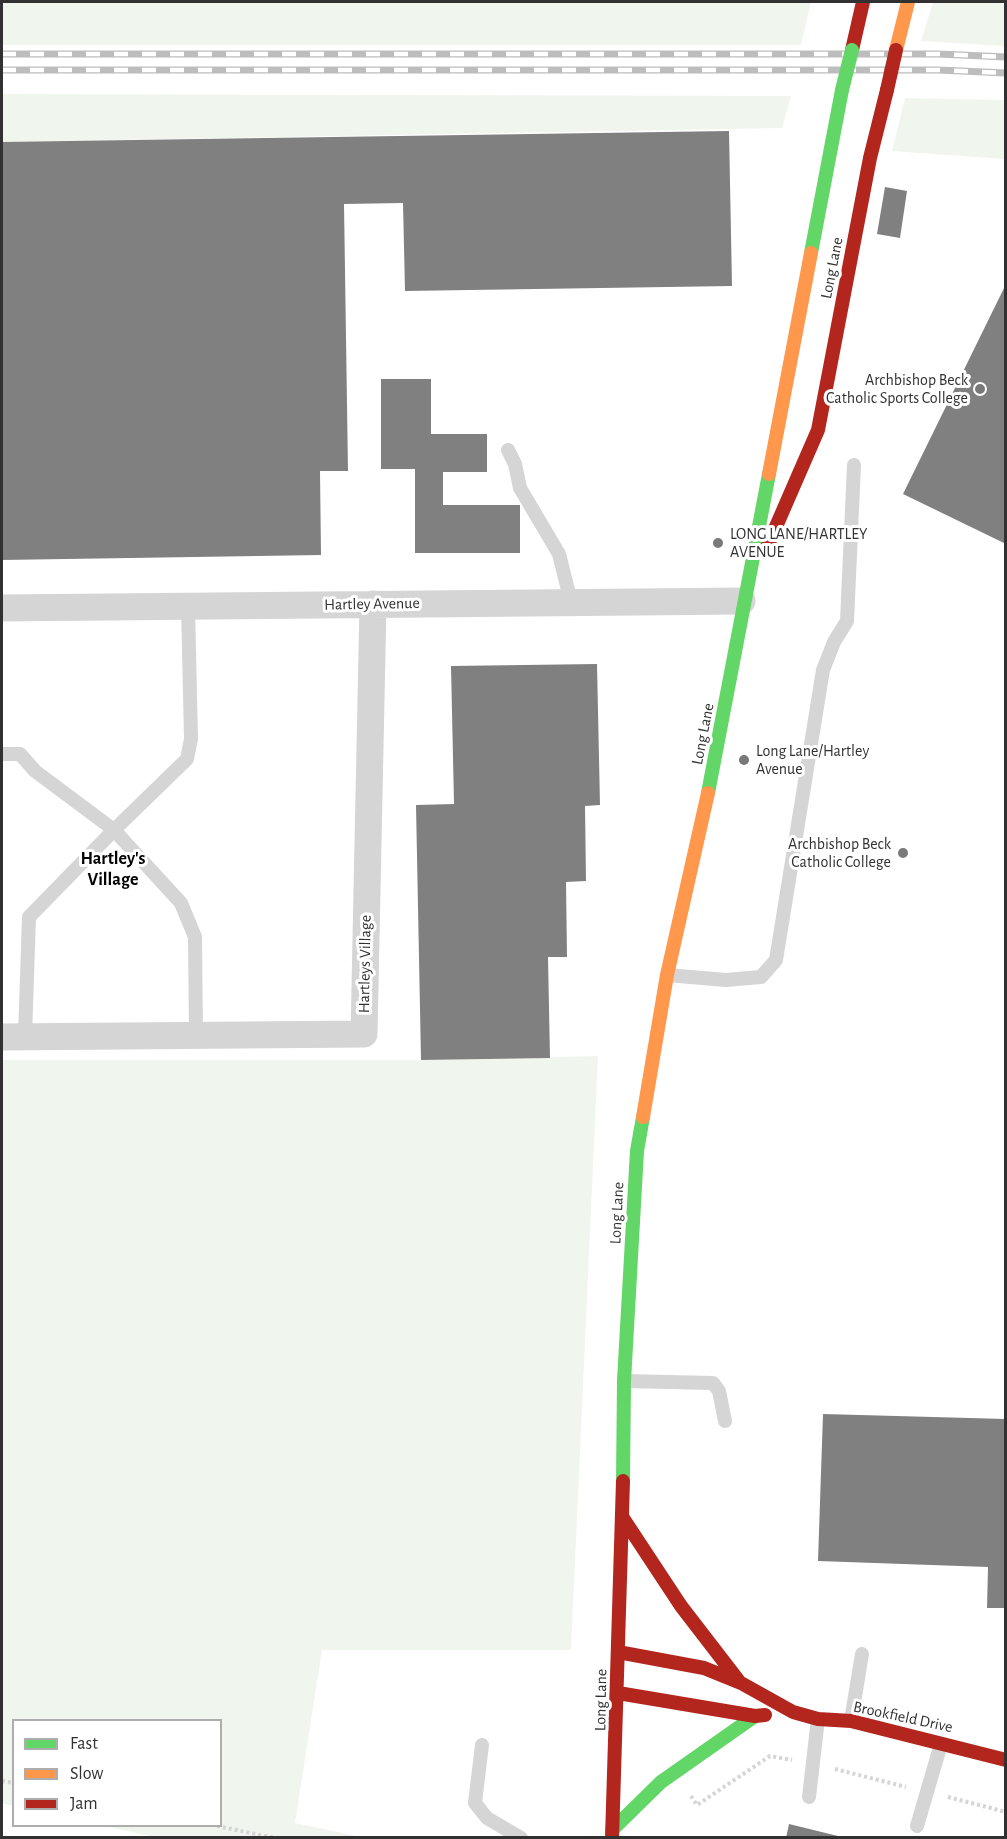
<!DOCTYPE html>
<html>
<head>
<meta charset="utf-8">
<style>
  body { margin:0 }
  #map { position:relative; width:1007px; height:1839px; overflow:hidden; background:#fff; font-family:"Alegreya Sans",sans-serif }
  canvas { display:block }
  .frame { position:absolute; inset:0; border:3px solid #313131; pointer-events:none }
  .legend { position:absolute; left:12px; top:1719px; width:210px; height:108px; box-sizing:border-box; background:#fff; border:2px solid #adadad; margin:0; padding:8px 10px; list-style:none; font-size:18px; color:#313131 }
  .legend li { display:flex; align-items:center; gap:12px; height:30px }
  .legend b { width:30px; border:2px solid #adadad }
</style>
</head>
<body>
<div id="map">
<canvas width="1007" height="1839"></canvas>
<div class="frame"></div>
<ul class="legend">
<li><b style="height:8px;background:#63d668"></b>Fast</li>
<li><b style="height:8px;background:#ff974d"></b>Slow</li>
<li><b style="height:8px;background:#b3261e"></b>Jam</li>
</ul>
</div>
<script>
const c = document.querySelector('canvas').getContext('2d');
c.lineJoin = 'round';
function paint(path, color) { c.fillStyle = color; c.fill(path, 'evenodd'); }
function strokePath(path, color, width, dash) { c.strokeStyle = color; c.lineWidth = width; c.lineCap = dash ? 'butt' : 'round'; c.setLineDash(dash || []); c.stroke(path); }
function label(font, color, halo, rows, align = 'center') {
  c.font = font + ' "Alegreya Sans",sans-serif'; c.lineWidth = 6; c.setLineDash([]); c.textBaseline = 'middle'; c.strokeStyle = halo; c.fillStyle = color; for (const [text, x, y, turn = 0] of rows) {
    c.save(); c.translate(x, y); c.rotate((+turn || 0) * Math.PI / 180); c.textAlign = isNaN(turn) ? turn : align; if (halo) c.strokeText(text, 0, 0); c.fillText(text, 0, 0); c.restore();
  }
}
paint(new Path2D(`
  M2,2h809l-10,43h-799z
  M933,2h72v44l-84,-5z
  M2,94l789,2 -9,32 -780,14z
  M905,98l100,2v59l-113,-8z
  M598,1056l-27,594h-249l-27,173 66,14 -202,1 -55,-12h116v-106h-206l-1,86 -11,-3v-743h419z`), '#f0f6ed');
paint(new Path2D(`
  M729,131l3,155 -327,5 -2,-88 -59,1 4,267h-28l1,84 -319,5v-418z
  M885,187l22,4 -7,47 -23,-4z
  M1006,284v260l-103,-50z
  M381,379h50v55h56v38h-44v33h77v48h-105v-84h-34z
  M597,664l3,141 -15,1 1,75 -20,1 1,75h-19l2,101 -129,2 -5,-255 38,-1 -3,-138z
  M823,1414l183,5v189h-19l1,-41 -170,-6z
  M789,1824l53,13 -1,1h-55z`), '#808080');
strokePath(new Path2D(`
  M835,1769l71,18
  M2,1781l12,2
  M691,1796l6,9 73,-49 22,4
  M948,1797l58,15
  M217,1826l58,12`), '#d5d5d5', 4, [3, 3]);
strokePath(new Path2D(`
  M508,450l7,14 5,24 39,66 12,48
  M188,606l3,133 -4,20 -73,71 67,73 14,34 1,99
  M2,754h18l15,17 79,59 -85,87 -4,120
  M667,975l59,5 35,-3 15,-17 47,-290 11,-28 13,-21 7,-156
  M624,1381l89,2 6,8 6,30
  M851,1721l11,-67
  M482,1745l-7,58 12,15 34,20
  M809,1797l9,-78
  M917,1826l24,-82`), '#d5d5d5', 14);
strokePath(new Path2D(`
  M2,608l740,-7
  M2,1037l362,-3 9,-430`), '#d5d5d5', 27);
strokePath(new Path2D(`
  M811,253l31,-163
  M708,793l61,-319
  M623,1481l1,-100 13,-230 6,-34
  M612,1830l49,-48 94,-66`), '#63d668', 14);
strokePath(new Path2D(`
  M896,50l12,-48
  M769,474l42,-221
  M643,1117l24,-142 41,-182`), '#ff974d', 14);
strokePath(new Path2D(`
  M852,50l11,-48
  M768,545l50,-115 52,-272 17,-68
  M623,1518l58,88 57,74
  M618,1652l86,16 37,15 52,29 25,7 33,2 155,39
  M618,1693l137,23 10,-1
  M612,1838l11,-357`), '#b3261e', 14);
const rail = new Path2D(`
  M2,54h936l68,3
  M2,70h936l68,3`);
strokePath(rail, '#bdbdbd', 7);
strokePath(rail, '#fff', 4.5, [14]);
strokePath(new Path2D(`
  M842,90l10,-40`), '#63d668', 14);
strokePath(new Path2D(`
  M887,90l9,-40`), '#b3261e', 14);
for (const [x, y, r, color] of [
  [980,389,6,"#797979"],
  [718,543,6,"#797979"],
  [744,760,6,"#797979"],
  [903,853,6,"#797979"]
]) { const dot = new Path2D(); dot.arc(x, y, r, 0, 2 * Math.PI); c.fillStyle = color; c.fill(dot); strokePath(dot, '#fff', 2); }
label('16px', '#313131', '#fff', [
  ["Long Lane",832,268,-79],
  ["Hartley Avenue",372,604,-1],
  ["Long Lane",703,734,-79],
  ["Hartleys Village",365,964,-89],
  ["Long Lane",617,1213,-87],
  ["Long Lane",601,1700,-89],
  ["Brookfield Drive",903,1717,12]
]);
label('16px', '#313131', '#fff', [
  ["Archbishop Beck",968,380],
  ["Catholic Sports College",968,398],
  ["LONG LANE/HARTLEY",730,534,"left"],
  ["AVENUE",730,552,"left"],
  ["Long Lane/Hartley",756,751,"left"],
  ["Avenue",756,769,"left"],
  ["Archbishop Beck",891,844],
  ["Catholic College",891,862]
], 'right');
label('bold 18px', '#000', '#fff', [
  ["Hartley's",113,859],
  ["Village",113,880]
]);
</script>
</body>
</html>
